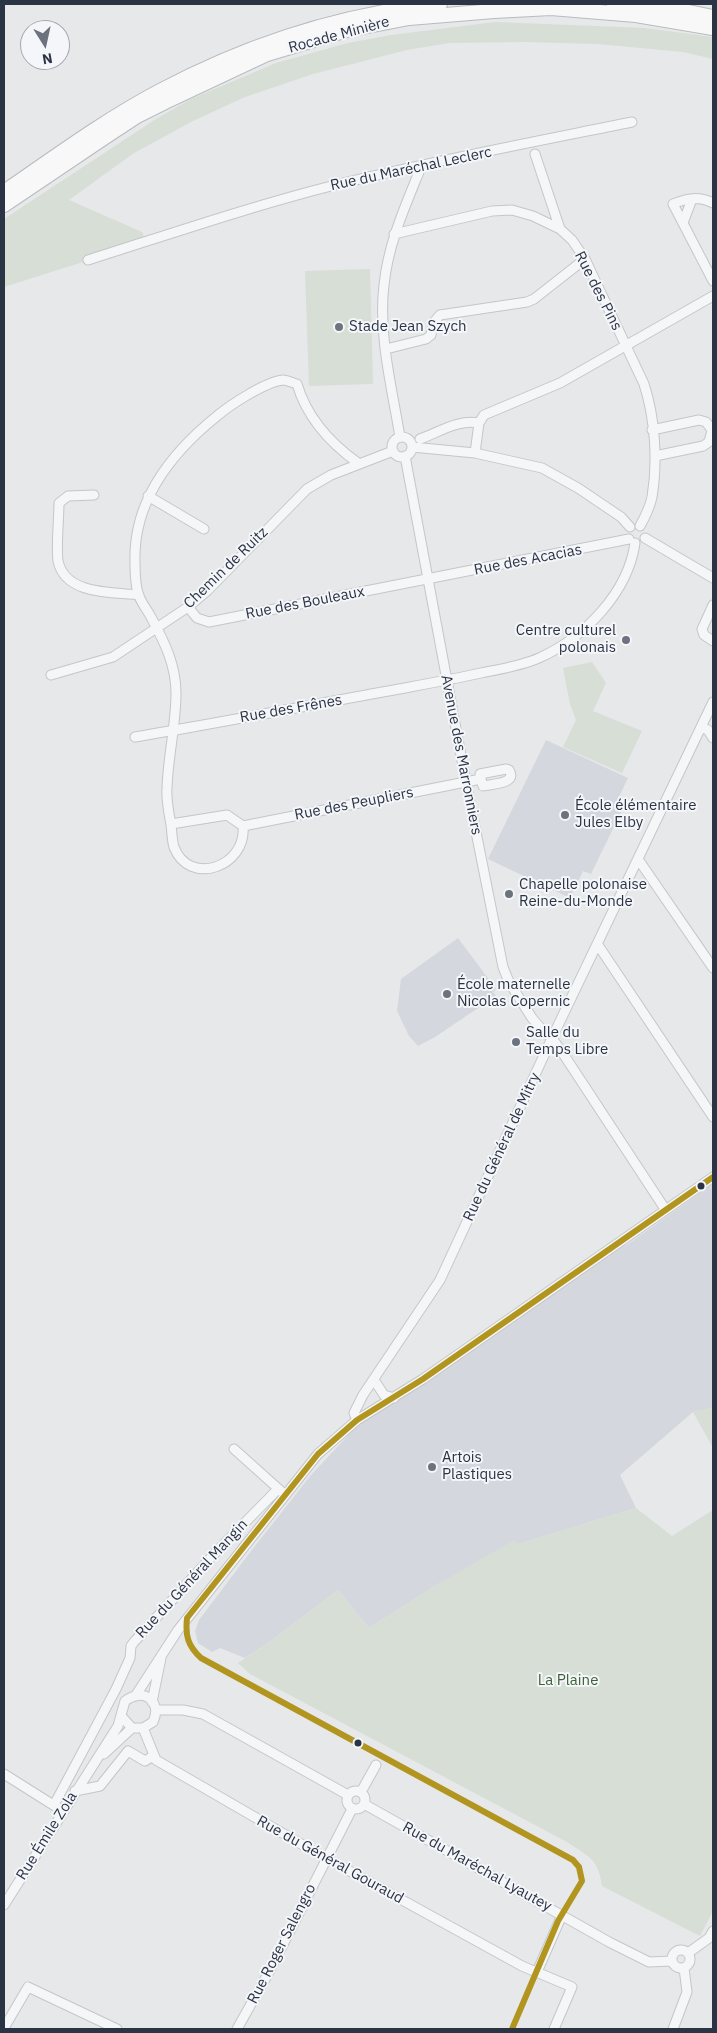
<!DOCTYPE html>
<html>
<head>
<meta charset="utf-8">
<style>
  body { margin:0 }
  #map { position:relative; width:717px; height:2033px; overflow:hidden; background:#e6e8ea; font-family:"IBM Plex Sans",sans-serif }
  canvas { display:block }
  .frame { position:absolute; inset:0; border:5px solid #2b3445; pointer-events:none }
  .north { position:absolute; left:20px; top:20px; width:50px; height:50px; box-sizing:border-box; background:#f4f6f9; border:1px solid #a4a8b1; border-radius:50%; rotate:170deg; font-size:14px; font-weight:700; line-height:20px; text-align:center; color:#2b3445 }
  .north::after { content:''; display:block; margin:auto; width:18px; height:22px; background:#6c737f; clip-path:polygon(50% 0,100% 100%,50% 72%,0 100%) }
</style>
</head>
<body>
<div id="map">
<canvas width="717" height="2033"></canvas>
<div class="frame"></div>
<div class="north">N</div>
</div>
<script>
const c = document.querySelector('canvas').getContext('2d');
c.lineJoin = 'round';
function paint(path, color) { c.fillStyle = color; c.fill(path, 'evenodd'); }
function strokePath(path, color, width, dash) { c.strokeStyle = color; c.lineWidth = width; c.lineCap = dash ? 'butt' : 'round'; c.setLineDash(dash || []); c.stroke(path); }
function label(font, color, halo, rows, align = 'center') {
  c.font = font + ' "IBM Plex Sans",sans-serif'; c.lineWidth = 4; c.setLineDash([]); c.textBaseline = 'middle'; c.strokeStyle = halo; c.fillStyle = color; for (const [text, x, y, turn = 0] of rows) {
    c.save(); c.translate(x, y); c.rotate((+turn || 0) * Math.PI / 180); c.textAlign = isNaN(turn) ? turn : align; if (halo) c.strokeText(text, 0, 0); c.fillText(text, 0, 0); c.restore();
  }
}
paint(new Path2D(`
  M546,740l82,38 -13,27 7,5 -31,64 -8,-3 -13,27 -82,-39z
  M458,938l38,51 -3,3 3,4 -61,41 -17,9 -9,-10 -12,-25 4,-32z
  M713,1184v224l-20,4 -73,63 16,33 -118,36 -80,40 -69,44 -31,-38 -67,51 -26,17 -25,-10 -8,4 -14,-9 -3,-12 4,-11 52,-69 60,-76 60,-64 225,-153 32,-14z`), '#d4d7dd');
paint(new Path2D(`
  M495,22l150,6 68,9v22l-30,-7 -85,-8 -75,-2 -74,1 -42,7 -94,24 -68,23 -52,24 -59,32 -65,47 73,32 4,10 -142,45v-68l152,-100 35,-20 85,-36 72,-20 43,-8z
  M370,269l3,115 -64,2 -4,-115z
  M592,662l14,21 -13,28 49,20 -20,42 -59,-26 13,-27 -6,-16 -7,-36z
  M713,1408v40l-20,-36z
  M636,1508l36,28 41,-26v401l-13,25 -98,-50c-4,-28 -13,-29 -35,-44l-317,-168 -12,-11 33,-22 67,-51 31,38 69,-44 76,-44 4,4z`), '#d6ded6');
const minor = new Path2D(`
  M535,154l25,75 12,11 13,19 59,125c11,34 14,77 8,113 -2,10 -7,20 -12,29
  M713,203c-14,-7 -26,-5 -40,1l40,77
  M683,223l9,-24
  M394,234l98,-23 20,-1 21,6 27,13
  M88,260c82,-26 164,-54 247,-75 98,-24 198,-43 297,-63
  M386,349l40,-10 5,-4 2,-12 7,-8 87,-13 7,-3 51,-40
  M652,430l47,-10 7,2 6,8 -3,12 -6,4 -48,10
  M400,437c-8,-49 -22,-102 -16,-152 4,-40 20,-76 35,-113l-1,-6
  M392 447a10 10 0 1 1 20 0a10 10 0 1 1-20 0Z
  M420,439c19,-7 39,-20 59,-16
  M412,447l63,6 67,15 36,20 43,29 9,10
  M475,453l4,-30 5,-8 76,-32 153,-87
  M405,456l61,326 37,185 6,15 23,36 11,13 9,7 14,20 99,151
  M94,495l-26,1 -9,7c0,14 -3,45 -1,58 7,34 54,31 81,34
  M148,496l56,33
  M645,538l68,40
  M713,605l-11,24 2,6 9,6
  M188,607l9,11 12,4 420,-83
  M51,675l62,-18 75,-50 20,-17 99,-101 24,-14 62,-24
  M701,727l7,3 5,8
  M135,737c88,-15 176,-32 264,-48 27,-5 55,-10 82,-16 20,-4 40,-7 58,-15 45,-20 89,-65 96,-115
  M171,824l56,-9 16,11c4,41 -54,61 -69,21 -2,-6 -2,-15 -3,-22 -2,-12 -5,-25 -4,-37 1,-32 9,-63 9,-95 0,-27 -11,-50 -24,-74 -4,-8 -10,-15 -13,-23 -4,-10 -4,-23 -4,-34 -2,-60 36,-109 82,-146 13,-11 48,-34 66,-36 4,0 10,3 14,4 10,34 33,59 61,79
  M243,826l238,-47 2,7c8,-2 35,-2 26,-16l-3,-1 -26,5 1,5
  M638,859l75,109
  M598,945l115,172
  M374,1380l10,15 10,3
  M357,1420l-3,-7 9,-18 77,-115 112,-242 161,-336
  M234,1449l48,43
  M136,1695l42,-65 140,-176 39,-34 66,-41 290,-202
  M152,1702l9,-44
  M156,1710h27l20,4 145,81
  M143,1728l13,32 159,92 207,114 50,21 -18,42
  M104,1754l28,-26
  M4,1774l54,34
  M347 1800a9 9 0 1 1 18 0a9 9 0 1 1-18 0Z
  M75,1791l25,-5 28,-35 17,10 8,-5
  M361,1792l15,-27
  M364,1804l245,138 40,20 22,-1
  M54,1805l62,-116 14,-31 1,-12 3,-4 82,-90 62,-63
  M4,1905l114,-179 7,-25c18,-14 38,0 28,21l-10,6h-11l-10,-11
  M672 1959a9 9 0 1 1 18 0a9 9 0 1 1-18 0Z
  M688,1953l21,-15 4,-7
  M537,1972l25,-57
  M4,2028l24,-41 89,42
  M237,2029l32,-57 83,-163
  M673,2029l14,-37 -3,-24`);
const highway = new Path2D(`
  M614,4l60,5 39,8
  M4,192c51,-35 101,-72 156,-101 87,-46 182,-77 280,-87
  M4,205l101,-68 32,-21 28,-14 102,-48 80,-24 62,-12 85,-7 57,-3 85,7 77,13`);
strokePath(minor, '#c4c6c8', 11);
strokePath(highway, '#b8bbbf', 16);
strokePath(minor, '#f5f6f7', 9);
strokePath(highway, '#f8f8f8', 14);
strokePath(new Path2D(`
  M512,2029l46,-108 24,-40 -3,-14 -6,-7 -372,-202c-13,-12 -16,-22 -14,-40l131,-164 39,-34 66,-41 290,-202`), '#b1951f', 6);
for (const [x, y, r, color] of [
  [339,327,5,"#6c737f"],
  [626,640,5,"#6c737f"],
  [565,815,5,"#6c737f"],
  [509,894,5,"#6c737f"],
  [447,994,5,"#6c737f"],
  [516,1042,5,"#6c737f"],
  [701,1186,4.5,"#2b3445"],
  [432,1467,5,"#6c737f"],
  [358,1743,4.5,"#2b3445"]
]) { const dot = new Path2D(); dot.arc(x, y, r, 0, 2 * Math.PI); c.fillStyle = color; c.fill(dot); strokePath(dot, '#f4f6f9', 2); }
label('15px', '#2b3445', '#f4f6f9', [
  ["Rocade Minière",339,35,-15],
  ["Rue du Maréchal Leclerc",411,169,-12],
  ["Rue des Pins",598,291,63],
  ["Rue des Acacias",528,560,-11],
  ["Chemin de Ruitz",226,568,-44],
  ["Rue des Bouleaux",305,603,-11],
  ["Rue des Frênes",291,709,-10],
  ["Avenue des Marronniers",461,755,79],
  ["Rue des Peupliers",354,804,-11],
  ["Rue du Général de Mitry",502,1147,-65],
  ["Rue du Général Mangin",192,1579,-47],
  ["Rue Émile Zola",47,1836,-58],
  ["Rue du Général Gouraud",330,1860,29],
  ["Rue du Maréchal Lyautey",477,1867,29],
  ["Rue Roger Salengro",282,1944,-63]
]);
label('15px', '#2b3445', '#f4f6f9', [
  ["Stade Jean Szych",349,327],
  ["Centre culturel",616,631,"right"],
  ["polonais",616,648,"right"],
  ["École élémentaire",575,806],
  ["Jules Elby",575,823],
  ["Chapelle polonaise",519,885],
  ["Reine-du-Monde",519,902],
  ["École maternelle",457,985],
  ["Nicolas Copernic",457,1002],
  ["Salle du",526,1033],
  ["Temps Libre",526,1050],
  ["Artois",442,1458],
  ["Plastiques",442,1475]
], 'left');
label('15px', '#3f6138', '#f4f6f9', [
  ["La Plaine",568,1681]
]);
</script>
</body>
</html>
